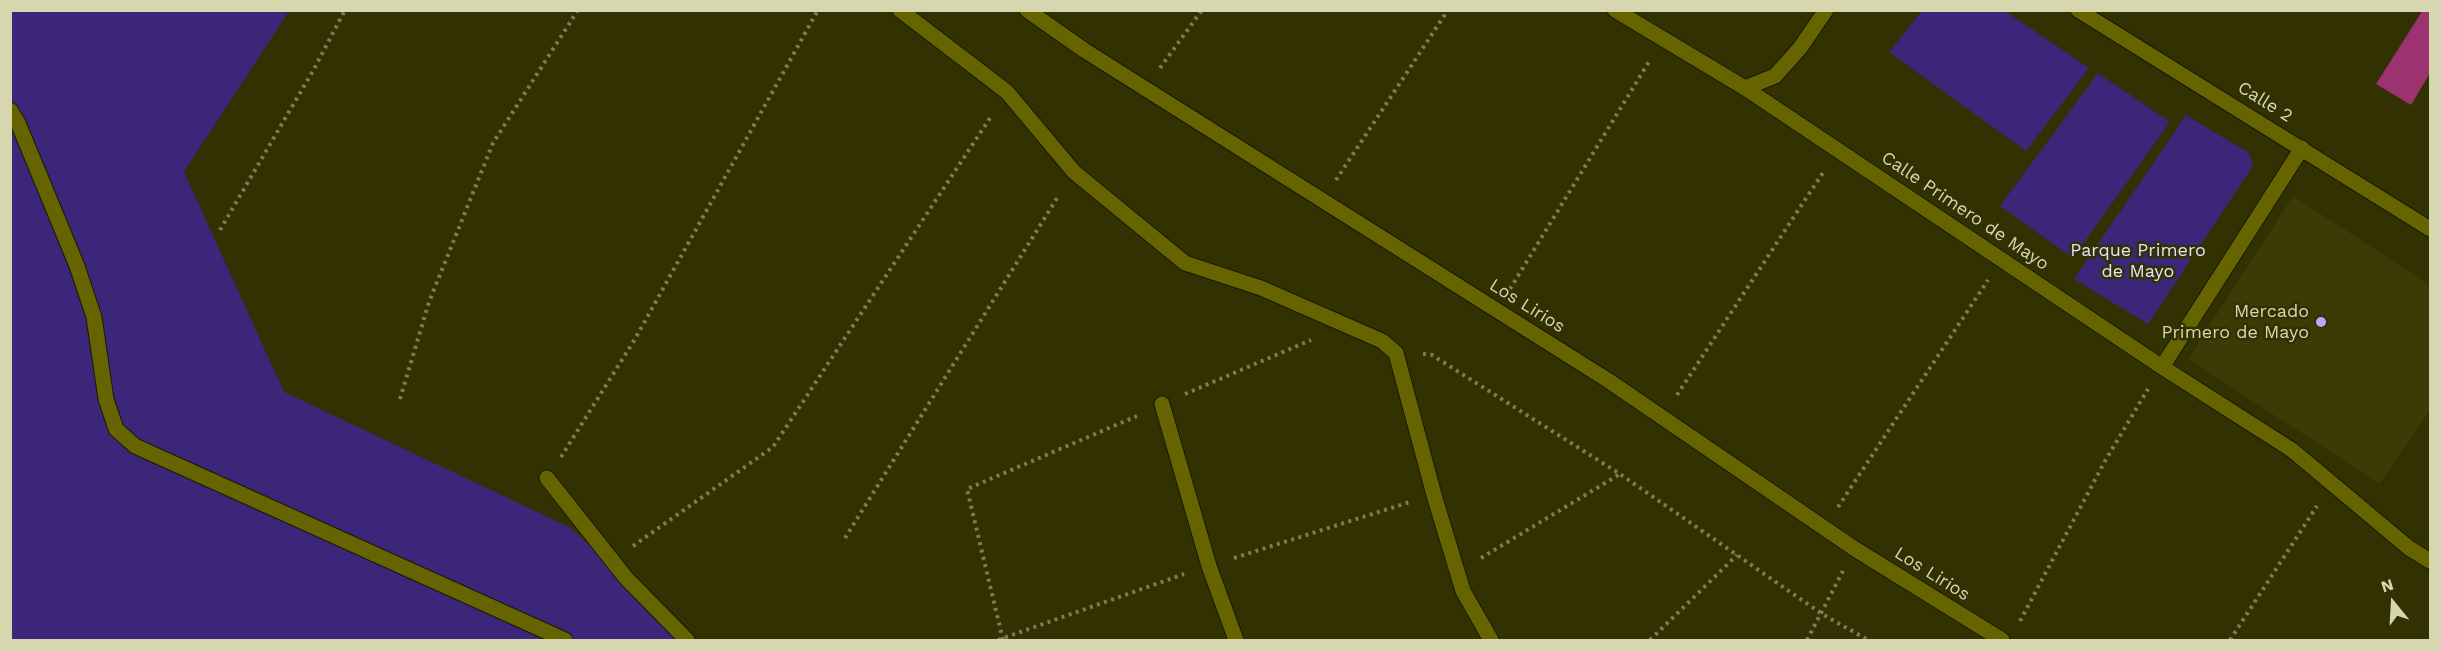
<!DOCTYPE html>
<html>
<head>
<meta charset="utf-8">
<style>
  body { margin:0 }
  #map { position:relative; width:2441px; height:651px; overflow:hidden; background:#323102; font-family:"Work Sans",sans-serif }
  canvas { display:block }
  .frame { position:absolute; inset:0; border:12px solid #d6d7af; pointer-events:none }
  .north { position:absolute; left:2363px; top:573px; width:60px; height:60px; -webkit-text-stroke:4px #323102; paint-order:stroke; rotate:342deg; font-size:16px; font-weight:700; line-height:24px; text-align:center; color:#d6d7af }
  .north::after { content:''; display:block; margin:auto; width:21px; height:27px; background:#d6d7af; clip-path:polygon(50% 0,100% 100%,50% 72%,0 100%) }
</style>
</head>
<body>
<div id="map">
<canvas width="2441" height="651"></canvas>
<div class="frame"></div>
<div class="north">N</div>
</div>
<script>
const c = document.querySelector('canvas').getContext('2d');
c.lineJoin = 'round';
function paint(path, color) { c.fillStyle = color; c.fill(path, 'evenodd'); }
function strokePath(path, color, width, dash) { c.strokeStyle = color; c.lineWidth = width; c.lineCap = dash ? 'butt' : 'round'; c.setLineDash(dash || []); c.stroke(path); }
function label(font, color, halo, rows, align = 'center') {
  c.font = font + ' "Work Sans",sans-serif'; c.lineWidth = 5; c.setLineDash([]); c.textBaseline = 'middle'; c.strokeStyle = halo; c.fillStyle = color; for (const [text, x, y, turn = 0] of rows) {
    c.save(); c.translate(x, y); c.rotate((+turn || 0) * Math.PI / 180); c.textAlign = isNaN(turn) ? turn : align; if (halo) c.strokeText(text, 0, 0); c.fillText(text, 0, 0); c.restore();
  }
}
paint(new Path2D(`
  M2293,196l137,89v125l-50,74 -192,-125z`), '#3c3b05');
paint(new Path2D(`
  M10,11h279l-105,161 100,220 285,135 128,113h-686z
  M1922,11h83l84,57 -63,83 -137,-99z
  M2098,73l72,49 -97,136 -73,-52z
  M2186,115l63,38 4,13 -105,158 -74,-45z`), '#3b267a');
paint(new Path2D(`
  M2423,10h7v63l-19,32 -35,-21z`), '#9d3270');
const service = new Path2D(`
  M1027,10l57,40 525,331 246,168 147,91`);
const minor = new Path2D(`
  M900,10l107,82 67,80 111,91 76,25 121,53 14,12 38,142 29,96 28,49
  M1615,10l130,78 417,279 130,83 117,98 21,13
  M2078,10l352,219
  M1745,88l30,-12 25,-28 26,-38
  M10,110l8,13 59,143 17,51 12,82 10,30 19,17 430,194
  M2162,367l140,-219
  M1162,404l47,162 27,74
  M547,478l79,100 61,62`);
strokePath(service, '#191901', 17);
strokePath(minor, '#191901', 17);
strokePath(new Path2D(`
  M1160,68l42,-58
  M1336,180l112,-170
  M220,230l94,-161 31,-59
  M1510,289l140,-229
  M1423,354l9,1 188,119 202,140 46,26
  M1185,394l126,-54
  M1677,395l147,-224
  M400,399l29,-97 64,-159 85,-133
  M561,457l74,-118 183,-329
  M1838,507l150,-227
  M845,538l214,-343
  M633,546l140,-99 219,-332
  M1234,558l176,-56
  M1481,558l139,-84
  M2020,621l85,-160 43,-72
  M998,640l186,-66
  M1003,640l-36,-151 170,-73
  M1650,640l87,-85
  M1807,640l36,-69
  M2230,640l87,-134`), '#7d7d51', 4, [3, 4.5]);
strokePath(service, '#666400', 15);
strokePath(minor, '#666400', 15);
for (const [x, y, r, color] of [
  [2321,322,6,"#b4acf9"]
]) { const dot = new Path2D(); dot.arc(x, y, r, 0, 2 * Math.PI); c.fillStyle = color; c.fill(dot); strokePath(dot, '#323102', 2); }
label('18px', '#d6d7af', '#323102', [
  ["Calle 2",2265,102,32],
  ["Calle Primero de Mayo",1965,211,34],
  ["Los Lirios",1527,306,32],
  ["Los Lirios",1932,574,32]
]);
label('18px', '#e2e0fb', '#323102', [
  ["Parque Primero",2138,251],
  ["de Mayo",2138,272]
]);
label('18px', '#d6d7af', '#323102', [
  ["Mercado",2309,312],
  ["Primero de Mayo",2309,333]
], 'right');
</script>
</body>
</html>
